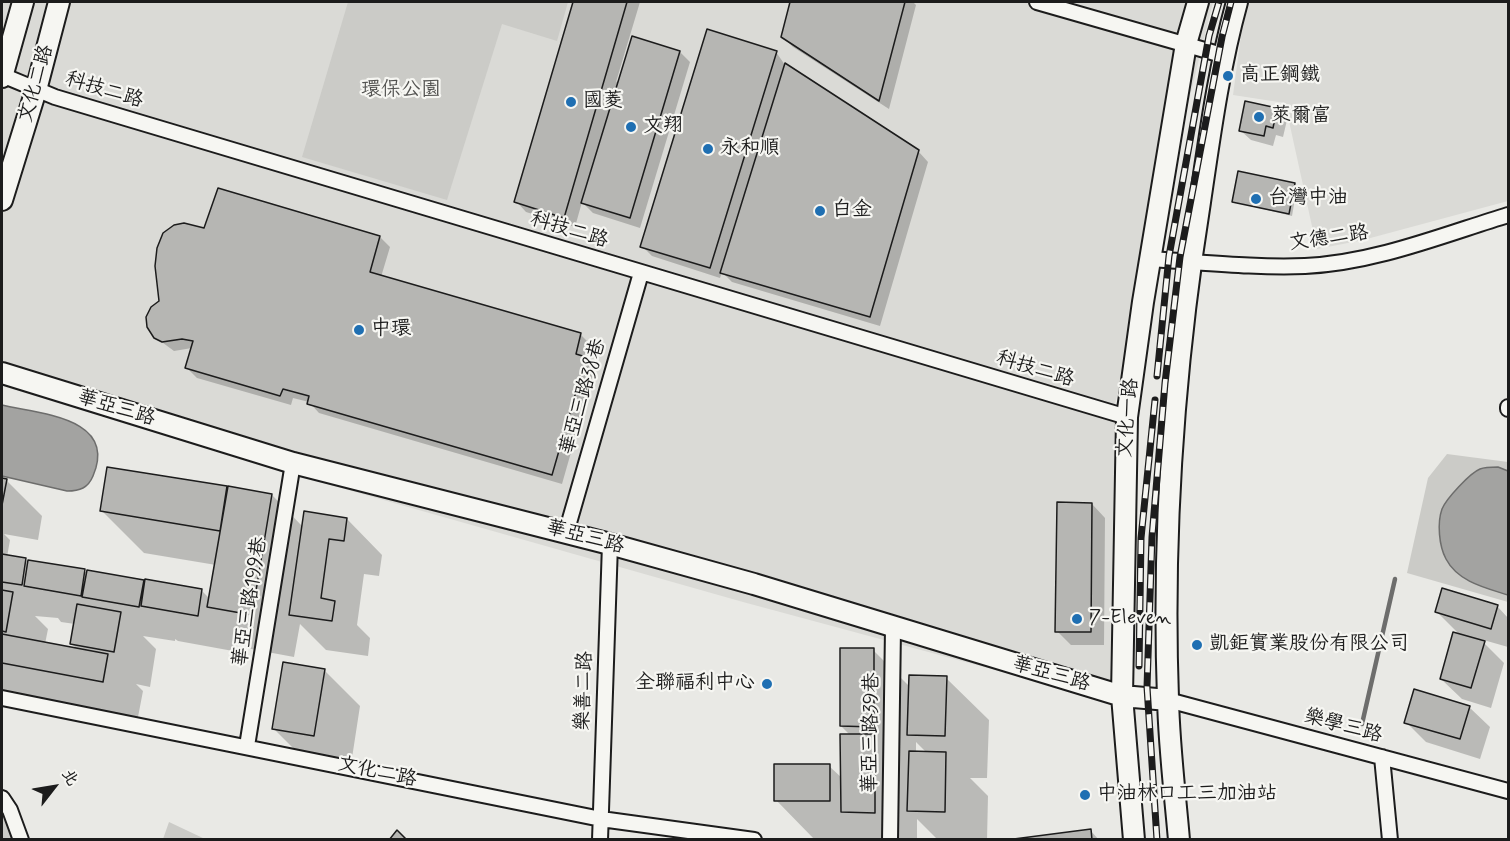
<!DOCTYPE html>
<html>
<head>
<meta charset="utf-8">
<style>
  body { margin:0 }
  #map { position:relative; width:1510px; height:841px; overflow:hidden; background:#e9e9e5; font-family:Mynerve,"LXGW WenKai TC",sans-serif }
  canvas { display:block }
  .frame { position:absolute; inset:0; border:3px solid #1c1c1c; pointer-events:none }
  .north { position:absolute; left:24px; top:757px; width:60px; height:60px; -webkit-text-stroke:4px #f6f6f2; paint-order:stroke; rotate:59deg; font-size:16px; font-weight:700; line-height:24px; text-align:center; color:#1c1c1c }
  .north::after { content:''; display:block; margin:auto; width:21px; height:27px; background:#1c1c1c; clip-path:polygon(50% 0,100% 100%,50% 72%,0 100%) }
</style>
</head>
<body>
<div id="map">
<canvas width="1510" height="841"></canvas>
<div class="frame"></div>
<div class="north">北</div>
</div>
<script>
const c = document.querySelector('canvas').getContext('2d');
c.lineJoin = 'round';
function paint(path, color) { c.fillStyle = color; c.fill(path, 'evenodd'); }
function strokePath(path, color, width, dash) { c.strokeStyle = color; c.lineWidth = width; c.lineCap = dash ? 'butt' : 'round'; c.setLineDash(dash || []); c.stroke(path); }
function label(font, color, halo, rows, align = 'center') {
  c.font = font + ' Mynerve,"LXGW WenKai TC",sans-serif'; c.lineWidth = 4.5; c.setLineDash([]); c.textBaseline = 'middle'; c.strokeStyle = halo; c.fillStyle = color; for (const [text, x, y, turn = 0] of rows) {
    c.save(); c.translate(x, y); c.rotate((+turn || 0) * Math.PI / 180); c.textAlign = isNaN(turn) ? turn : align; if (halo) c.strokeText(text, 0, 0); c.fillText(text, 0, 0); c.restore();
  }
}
paint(new Path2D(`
  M2,2h1211l-98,402 -5,297 -367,-99 -423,-120 -318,-98z
  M1250,2h258v199l-145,39 -46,9 -32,-146 -52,-8 9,-67z`), '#dadad6');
paint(new Path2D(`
  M348,2h220l-11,39 -55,-17 -55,176 -145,-43z
  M1447,454l61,8v140l-101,-29 21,-95z
  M2,807l11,32h-11z
  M169,822l36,17h1h-43z`), '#cbcbc7');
const water = new Path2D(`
  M2,405c37,9 116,12 91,71 -5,12 -13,15 -26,15l-65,-15z
  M1498,467l10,4v124c-22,-7 -50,-13 -62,-36 -7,-13 -9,-36 -4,-50 4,-10 28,-36 38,-40 5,-2 13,-2 18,-2z`);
paint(water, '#a3a3a1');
strokePath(water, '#6d6d6c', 1.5);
paint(new Path2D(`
  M574,2h66l-24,80 64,-30 10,10 -50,166 -47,-15 -11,-11 -7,25 -49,-15 -10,-11z
  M791,2h122l3,3 -27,104 -96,-62 -11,-11z
  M776,52l9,13 133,86 10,11 -48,164 -148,-44 -10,-10 -2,6 -68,-22 -10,-10z
  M1277,110l10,10 -4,17 -7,-2 -3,11 -22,-6 -11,-10z
  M1295,184l2,3 -5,29 -58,-14z
  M205,230l175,7 10,10 -9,30 200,58 10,10 -4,15 8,8 -33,116 -243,-71 -10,-11 -16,-4 -2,7 -94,-27 -10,-10 5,-20 -18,3 -19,-14 6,-35z
  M109,469l163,26 31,32 44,-8 35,36 -3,21 -15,-2 -7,51 13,13 -2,18 -42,-6 -26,-26 -6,33 -43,-8 -15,-15 -3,17 -55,-10 -3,-2v2l-32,-5 13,13 -6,38 -14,-3 7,7 -5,26 -136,-26v-212l4,1 36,36 -4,24 -34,-6 6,6 -3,17 19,3 3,3 55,8 4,3 114,17 8,8 6,-34 -72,-12 -42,-42zM35,616l23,2 3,4 14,2 -4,19 7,7 -33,-6 3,-15z
  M1092,504l13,14 -1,127h-33l-14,-14z
  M1497,606l11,12v29l-28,-8 24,24 -13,45 -29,-9 -21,-20 19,-44 -23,-23z
  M873,650l37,37 36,-9 43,42 -2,58h-17l18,18 -1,44h-49l-21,-21v21h-102l-39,-40 53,-34 13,12 9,-42 -10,-10zM916,742l11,11h-11z
  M284,664l41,7 35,35 -10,65 -41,-7 -36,-36z
  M1469,707l21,20 -10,32 -54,-17 -20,-20z
  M1090,830l9,10h-81z`), '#0003');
strokePath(new Path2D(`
  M1362,724l33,-145`), '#6d6d6c', 4.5);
const building = new Path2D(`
  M573,2h54l-63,216 -50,-16z
  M790,2h115l-26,99 -98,-64z
  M707,29l70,22 -67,217 -70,-21z
  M632,36l48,15 -50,167 -49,-15z
  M785,63l134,87 -49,167 -150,-44z
  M1245,101l32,7 -4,20 -7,-2 -2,10 -25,-5z
  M1238,171l57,12 -6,31 -57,-12z
  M218,188l162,48 -10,36 211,61 -5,21 10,3 -34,118 -245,-71 2,-8 -26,-7 -3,7 -95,-28 8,-27 -11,-2 -20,3 -8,-4 -7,-11 -1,-10 5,-10 8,-6 -4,-35 2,-18 6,-15 11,-8 10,-2 20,5z
  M107,467l120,19 -7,45 -120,-20z
  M2,478l5,1 -5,26z
  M228,486l44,8 -20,121 -45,-8z
  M1057,502l35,1 -1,129h-36z
  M304,511l43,7 -3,23 -15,-2 -8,59 14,3 -3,20 -43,-6z
  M2,554l24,4 -4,27 -20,-3z
  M28,560l57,9 -4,27 -57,-10z
  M87,570l57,10 -5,27 -57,-10z
  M145,579l57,10 -4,27 -57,-10z
  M1442,588l56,17 -7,24 -56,-17z
  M2,590l11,2 -7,40 -4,-1z
  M77,604l44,8 -7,40 -44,-8z
  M1453,632l32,9 -14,47 -31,-9z
  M2,634l106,20 -5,28 -101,-19z
  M840,648h34v79l-34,-1z
  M283,662l42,7 -11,67 -42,-7z
  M909,675l38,1 -2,60 -38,-1z
  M1414,689l56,17 -10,33 -56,-16z
  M840,734h35v79l-34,-1z
  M909,751l37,1 -1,60 -38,-1z
  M774,764h56v37h-56z
  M1091,829l1,11h-86z
  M397,830l10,10h-18z`);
paint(building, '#b6b6b3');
strokePath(building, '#1c1c1c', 1.5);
const street = new Path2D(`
  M1037,2l185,53
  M2,75l53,22 1072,320
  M1150,259c52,3 104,9 155,7 69,-3 138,-31 203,-51
  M1508,409v-2
  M566,533l75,-260
  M2,698l599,121 153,21
  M1168,700l340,91
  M247,746l46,-283
  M1382,757l8,83
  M2,798l8,12 11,30
  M600,840l10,-296
  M890,840l3,-212`);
const secondary = new Path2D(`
  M2,77l21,-75
  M2,200l34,-110 23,-88
  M2,373l291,90 317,81 144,40 368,112 46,4
  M1134,840l-12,-144 5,-279 16,-115 43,-258 12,-42
  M1179,840c-4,-47 -10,-94 -11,-141 -6,-166 6,-333 32,-497 10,-68 19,-135 37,-200`);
strokePath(street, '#1c1c1c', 18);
strokePath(secondary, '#1c1c1c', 24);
strokePath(street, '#f6f6f2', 14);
strokePath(secondary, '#f6f6f2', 20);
const rail = new Path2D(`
  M1157,376l12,-120 40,-220 10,-34
  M1139,666l2,-128 14,-138
  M1157,840l-10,-153 5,-150 13,-154 15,-126 42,-220 9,-35`);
strokePath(rail, '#1c1c1c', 7);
strokePath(rail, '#f6f6f2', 4.5, [14]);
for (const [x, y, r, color] of [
  [1228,76,6,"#1f6fb2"],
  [571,102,6,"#1f6fb2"],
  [1259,117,6,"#1f6fb2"],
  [631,127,6,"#1f6fb2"],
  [708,149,6,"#1f6fb2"],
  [1256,199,6,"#1f6fb2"],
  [820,211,6,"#1f6fb2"],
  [359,330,6,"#1f6fb2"],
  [1077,619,6,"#1f6fb2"],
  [1197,645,6,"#1f6fb2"],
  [767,684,6,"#1f6fb2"],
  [1085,795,6,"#1f6fb2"]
]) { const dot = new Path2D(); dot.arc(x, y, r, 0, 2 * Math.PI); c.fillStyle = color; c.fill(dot); strokePath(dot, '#f6f6f2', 2); }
label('20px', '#1c1c1c', '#f6f6f2', [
  ["高正鋼鐵",1240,76],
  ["國菱",583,102],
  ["萊爾富",1271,117],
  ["文翔",643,127],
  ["永和順",720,149],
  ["台灣中油",1268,199],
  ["白金",832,211],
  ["中環",371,330],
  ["7-Eleven",1089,619],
  ["凱鉅實業股份有限公司",1209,645],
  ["全聯福利中心",755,684,"right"],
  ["中油林口工三加油站",1097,795]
], 'left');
label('20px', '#1c1c1c', '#f6f6f2', [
  ["文化二路",37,84,-74],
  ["科技二路",104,91,17],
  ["科技二路",569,231,17],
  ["文德二路",1329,239,-8],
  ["科技二路",1035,370,17],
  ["華亞三路38巷",584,397,-74],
  ["華亞三路",116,409,17],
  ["文化一路",1129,418,-85],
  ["華亞三路",585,538,15],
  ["華亞三路199巷",251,602,-81],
  ["華亞三路",1051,675,16],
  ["樂善二路",585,691,-88],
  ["樂學三路",1343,727,15],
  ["華亞三路39巷",872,733,-89],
  ["文化二路",377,773,12]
]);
label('20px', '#51514f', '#f6f6f2', [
  ["環保公園",401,91]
]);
</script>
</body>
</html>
